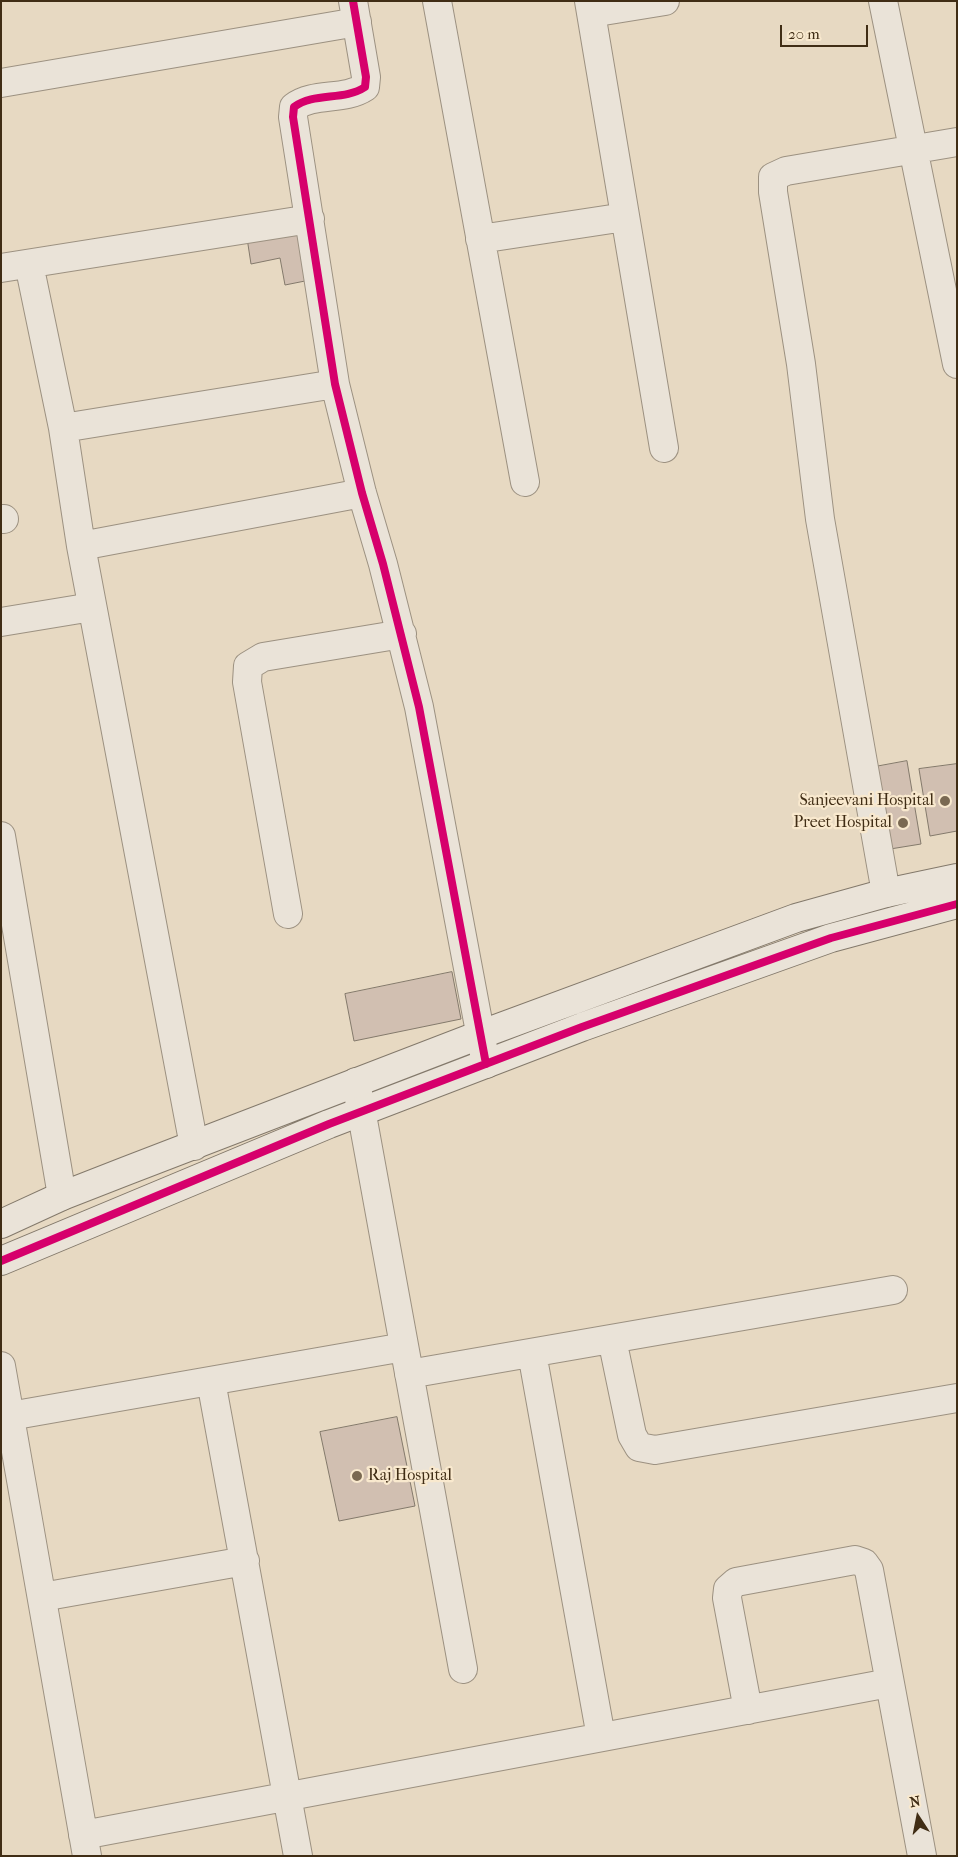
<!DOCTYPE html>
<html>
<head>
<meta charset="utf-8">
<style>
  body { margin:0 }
  #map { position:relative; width:958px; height:1857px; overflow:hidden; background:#e7d9c2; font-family:"IM FELL French Canon",serif }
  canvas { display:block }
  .frame { position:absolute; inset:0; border:2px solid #402d15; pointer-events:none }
  .north { position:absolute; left:893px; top:1792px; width:50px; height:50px; -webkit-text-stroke:4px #f9e9ce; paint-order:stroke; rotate:349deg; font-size:14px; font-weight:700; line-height:20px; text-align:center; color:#402d15 }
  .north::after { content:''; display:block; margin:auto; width:18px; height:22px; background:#402d15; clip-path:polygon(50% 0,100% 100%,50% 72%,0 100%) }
  .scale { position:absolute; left:780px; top:25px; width:88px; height:22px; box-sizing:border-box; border:2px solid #402d15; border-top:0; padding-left:6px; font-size:15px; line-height:18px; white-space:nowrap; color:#402d15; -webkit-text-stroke:4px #f9e9ce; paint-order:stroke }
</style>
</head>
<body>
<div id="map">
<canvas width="958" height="1857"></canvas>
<div class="frame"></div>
<div class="north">N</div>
<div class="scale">20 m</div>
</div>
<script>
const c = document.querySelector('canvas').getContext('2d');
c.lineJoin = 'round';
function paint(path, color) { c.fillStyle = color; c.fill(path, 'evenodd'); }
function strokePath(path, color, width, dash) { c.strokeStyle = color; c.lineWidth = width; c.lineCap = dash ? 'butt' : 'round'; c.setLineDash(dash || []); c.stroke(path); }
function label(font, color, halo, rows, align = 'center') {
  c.font = font + ' "IM FELL French Canon",serif'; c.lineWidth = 4.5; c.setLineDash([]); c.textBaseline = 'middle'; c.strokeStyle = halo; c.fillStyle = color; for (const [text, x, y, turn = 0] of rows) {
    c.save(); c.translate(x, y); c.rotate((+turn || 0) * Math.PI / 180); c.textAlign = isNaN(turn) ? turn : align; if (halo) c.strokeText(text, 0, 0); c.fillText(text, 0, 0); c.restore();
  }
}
const building = new Path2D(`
  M300,228l10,52 -25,5 -5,-27 -29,6 -4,-26z
  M907,761l14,83 -37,6 -15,-82z
  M957,764v67l-27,5 -11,-67z
  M452,972l9,47 -107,22 -9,-47z
  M397,1417l18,89 -76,15 -19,-89z`);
paint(building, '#d1bfb1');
strokePath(building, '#83796b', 1);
const street = new Path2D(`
  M353,1l13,76 -1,10c-21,14 -51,5 -71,20l-1,10 42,267 27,109 21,71 36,143 67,357
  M437,1l88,481
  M589,1l75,447
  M883,1l74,363
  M591,13l74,-12
  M1,83l356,-61
  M480,239l145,-22
  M29,264l34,164 18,118 113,600
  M1,268l309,-49
  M63,428l272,-44
  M1,519h3
  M81,546l281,-53
  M1,622l91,-15
  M1,836l61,360
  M886,893l-66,-374 -19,-155 -28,-172v-15l13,-6 171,-29
  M288,914l-41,-232 1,-16 15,-9 139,-23
  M356,1082l107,587
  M612,1339l20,96 7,12 16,3 302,-52
  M532,1353l69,384
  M1,1366l86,490
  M409,1374l484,-84
  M211,1381l87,475
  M10,1416l394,-69
  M42,1597l203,-36
  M748,1710l-21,-112 1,-9 8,-7 119,-22 9,3 5,7 53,286
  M83,1835l806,-152`);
const secondary = new Path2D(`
  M1,1224l61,-28 64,-25 356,-137 314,-116 90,-25 71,-15
  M1,1261l328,-137 253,-97 249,-89 126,-34`);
strokePath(street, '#9c9181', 30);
strokePath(secondary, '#83796b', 30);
strokePath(street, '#eae3d8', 28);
strokePath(secondary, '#eae3d8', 28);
strokePath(new Path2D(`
  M353,1l13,76 -1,10c-21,14 -51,5 -71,20l-1,10 42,267 27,109 21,71 36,143 67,357
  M1,1261l328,-137 253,-97 249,-89 126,-34`), '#d6006c', 8);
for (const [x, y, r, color] of [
  [945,801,6,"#7a6952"],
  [903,823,6,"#7a6952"],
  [357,1476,6,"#7a6952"]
]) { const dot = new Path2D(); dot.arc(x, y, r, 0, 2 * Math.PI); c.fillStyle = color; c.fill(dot); strokePath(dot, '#f9e9ce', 2); }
label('16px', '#402d15', '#f9e9ce', [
  ["Sanjeevani Hospital",934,801],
  ["Preet Hospital",892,823],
  ["Raj Hospital",368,1476,"left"]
], 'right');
</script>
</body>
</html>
